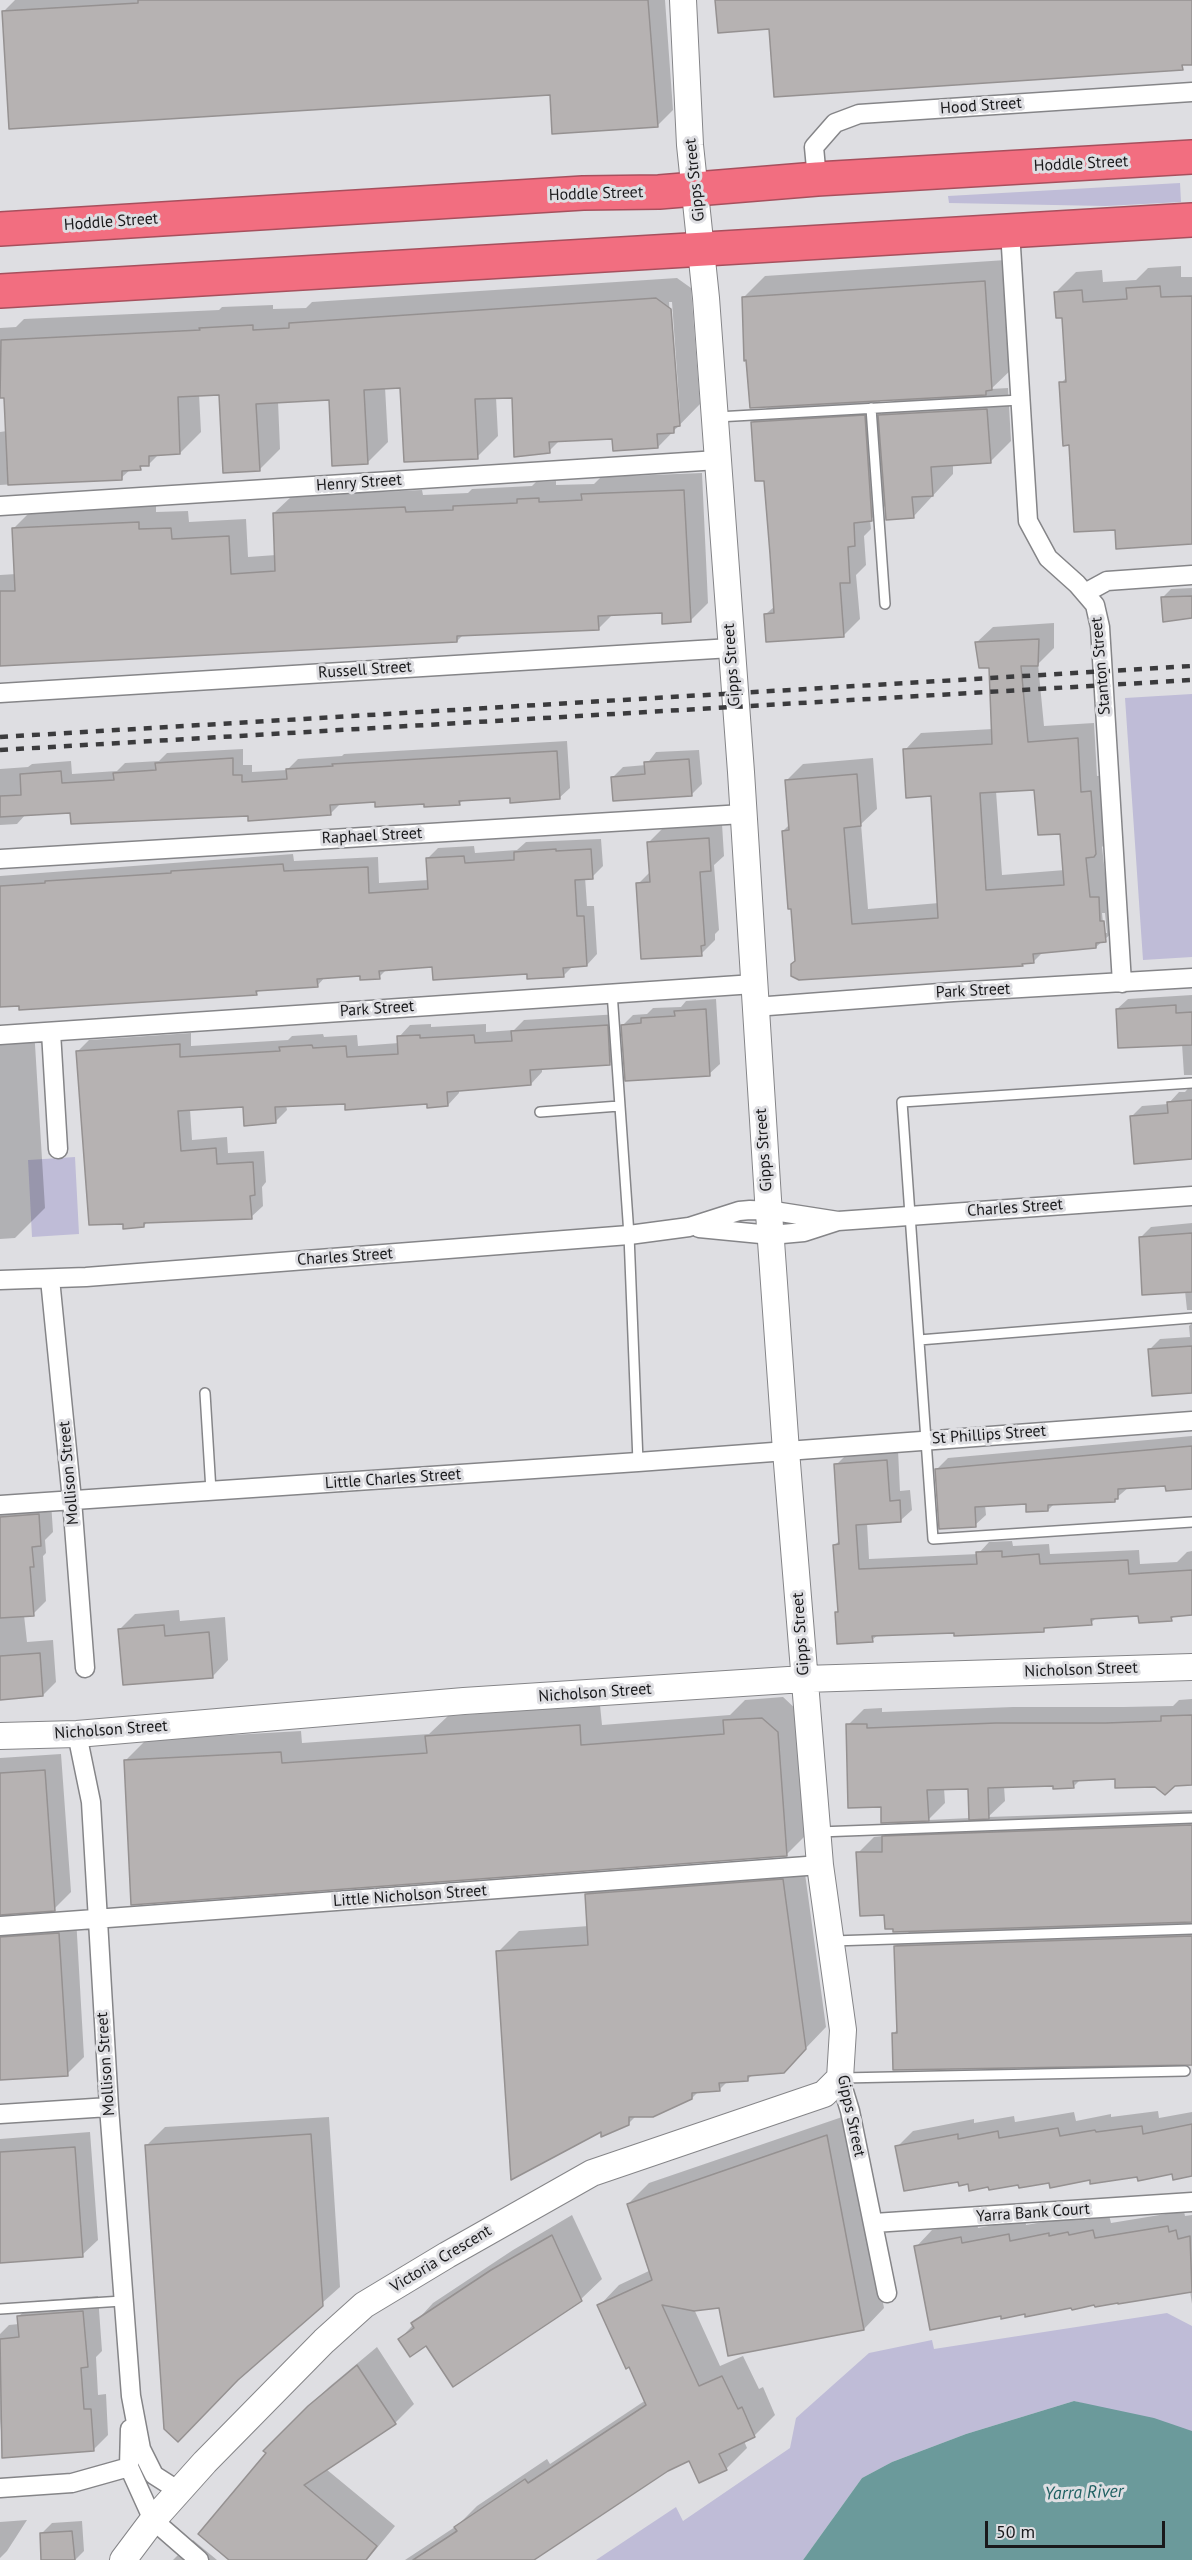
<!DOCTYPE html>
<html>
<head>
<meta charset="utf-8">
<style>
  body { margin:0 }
  #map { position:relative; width:1192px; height:2560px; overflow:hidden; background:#dedee2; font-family:"PT Sans",sans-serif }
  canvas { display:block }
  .scale { position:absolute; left:985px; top:2521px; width:180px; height:27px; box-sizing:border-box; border:3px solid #19191b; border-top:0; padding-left:8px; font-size:18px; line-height:21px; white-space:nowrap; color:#19191b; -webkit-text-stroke:4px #dedee2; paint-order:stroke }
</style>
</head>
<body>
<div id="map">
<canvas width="1192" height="2560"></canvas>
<div class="scale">50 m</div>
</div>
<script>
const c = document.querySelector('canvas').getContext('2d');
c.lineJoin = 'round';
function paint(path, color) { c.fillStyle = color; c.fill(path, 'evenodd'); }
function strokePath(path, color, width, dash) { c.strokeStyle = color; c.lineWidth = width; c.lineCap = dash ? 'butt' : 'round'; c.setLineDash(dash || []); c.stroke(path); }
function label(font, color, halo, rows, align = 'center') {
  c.font = font + ' "PT Sans",sans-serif'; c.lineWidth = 6; c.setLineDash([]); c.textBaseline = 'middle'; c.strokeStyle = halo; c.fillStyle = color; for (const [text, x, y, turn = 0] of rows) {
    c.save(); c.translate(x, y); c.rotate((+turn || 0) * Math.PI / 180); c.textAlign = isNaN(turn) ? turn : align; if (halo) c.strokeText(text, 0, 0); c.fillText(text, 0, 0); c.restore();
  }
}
paint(new Path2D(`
  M1180,183l1,19 -75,4 -157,-3 -1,-7z
  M1192,694v263l-49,3 -18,-262z
  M75,1157l4,77 -47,3 -4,-77z
  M1167,2313l25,13v107l-118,-32 -108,33 -74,28 -30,16 -59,82h-207l80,-53 7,14 107,-73 6,-30 73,-65 63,-13 2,9z`), '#bfbcd7');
paint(new Path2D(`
  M1074,2401l80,17 38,13v129h-389l59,-82 30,-16 74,-28z`), '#6b9a9b');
paint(new Path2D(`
  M15,0h650l8,110 -16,16 -106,-32 -548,-82z
  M1006,260l8,107 -23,22 17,-1 3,53 -21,21 -37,2v10l-40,43 -27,-12 -16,15 1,9 -7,7 2,29 -10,10 4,44 -17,17 -77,-22 9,-8 -9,-127 -13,-57 16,-16 -26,-108 22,-22zM896,399l-15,15 -1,-14z
  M1181,266v11h11v266l-75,-15 -46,-84 -10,-61 6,-6 -4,-60 -8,-24 21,-21 26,-2 1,12 33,-2 12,-12z
  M677,278l14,10 9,116 -42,43 -44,-10 -54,3 -11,11 -36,-55 -17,1 2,39 -21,21 -75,-70h-17l3,55 -21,21 -37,-64 -52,2 2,48 -21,21 -39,-77 -21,1 2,38 -21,21 -21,1 -10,10 -5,1 -4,3 -9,1 -10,9 -121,7v-53l7,-1 -2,-34h-5v-69l16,-1 8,-8 195,-9 3,-3 51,-2v4l33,-1 6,-6zM669,302h3l8,112 -3,3z
  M702,473l6,130 -18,18 -27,-9 -50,2 -15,15 -135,6 -6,6 -457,23v-89l16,-1 -3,-45 18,-18 125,-6v7l32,-1 1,11 57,-3 2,38 28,-2 -2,-42 18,-17 130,-6 1,5 45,-2 4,-4 60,-3 4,-4 20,-1v4l38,-1 7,-7z
  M1192,588v30l-30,-20 9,-9z
  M1054,623v25l-16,16 6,62 50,-3 3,53 10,-1 3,64 -8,8 4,35 8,-1 8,43 -26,23 -52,4 -11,11h-8l-3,3 -225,-5 -14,-129 7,-7 -3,-44 16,-16 70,-6 4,51 -16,15 7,85 71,-6 -7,-108 -27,-45 16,-17 72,-4 -3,-63 -14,-23 17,-16zM1036,788l25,44 4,38 -63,5 -6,-84zM1102,913h3l2,20h-3z
  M567,741l3,47 -11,10 -48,-2 -48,4 -4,4 -83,-3 -35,2 -11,11 -258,-3 -46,3 -9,10 -17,1v-56l28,-2 4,-3 39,-3 1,13 45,-3 8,-8 34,-2 8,-8 76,-4v16h9v7l35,-2 11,-11 44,-3 2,-2z
  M699,750l3,34 -11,11 -78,-18 10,-10 23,-2 10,-13z
  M722,824l2,32 -10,9 5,65 -4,4v6l-14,14 -63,-70 12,-12 -1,-30 14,-14z
  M601,839l2,27 -11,11h-7l2,29h7l3,48 -10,11 -14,1 -10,10 -129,-10 -46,2 -9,9 -18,-3 -35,2 -9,10 -57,3 -4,5 -256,11v-129l293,-22 1,7 84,-4 1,26 50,-3 -2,-21 11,-11 36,-2 1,7 42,-3 9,-8z
  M1192,995v80h-8l-2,-31 -65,-35 11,-10z
  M716,999l4,65 -11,10 -86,-49 10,-10 14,-1 6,-6 28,-1 5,-6z
  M619,1014l2,38 -11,11 -68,5v4l-11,12 -72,6v3l-11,12 -102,-3 -60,3 1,5 -12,12 -30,-17 -55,4 2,31 35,-3 1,16 36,-2 2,31 -4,5 1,19 -12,11 -104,5 -3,4 -67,-174 12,-12 102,-7v13l97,-6 4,-4 31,-2 1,3 33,-2 1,11 41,-3v-6l11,-12 21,-1v3l55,-3v8l28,-2 10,-10z
  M34,1028l11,180 -30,30 -15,1v-209z
  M1192,1084v75l-60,-43 10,-10 26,-2 11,-12h6z
  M1192,1223v87h-5l-2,-19 -44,-54 10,-10z
  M1192,1323v69l-43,-42 11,-11 30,-2 -1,-11z
  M1192,1436v52l-25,-4 -38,3 -15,13 -60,4 -6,6 -21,-8 -42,3 1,10 -11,10 -38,-56 11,-11z
  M898,1450l2,41 10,-1 2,20 -11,10 -34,3 2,36 109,-5 11,-12 23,-1 1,5 36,-2 1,10 89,-4 1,14 37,-2 10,-10 5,-1v63l-16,1 -5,4 -31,-5 -43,3 -6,6 -43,3 -5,4 -164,4 -7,6 -36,-27 3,-3 -4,-65 6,-6 -5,-74 11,-11z
  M51,1502l2,30 -8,8 1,13 -3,3 3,45 -13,13 -9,1 3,27 26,-2 3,42 -13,13 -43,3v-193z
  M179,1610l1,11 45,-4 3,43 -15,16 -94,-46 16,-16z
  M783,1697l15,14 9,123 -21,21 -661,-94 21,-21 155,-9 1,12 127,-9 19,-18 152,-11 2,20 128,-10 15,-15z
  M1192,1699v85l-37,1 -39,-8 -35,2 -8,8 -19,-3 -50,2 1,15 -17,16 204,-7v257l-1,-3 -298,-30 5,-5 -3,-83 16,-16 -25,-17 -28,-60 16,-16 10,-1 16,-15 -18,-16 -34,-80 16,-16 18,-1v4l131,-5h110l50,-1 6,-6zM944,1788h26l1,30 -43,2 17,-17z
  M61,1754l10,138 -17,17 -47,4 1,3 10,5 58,-4 8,140 -17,17 -67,5v-321z
  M803,1859l23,168 -43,45 -30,2 -6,6 -19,1 -8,8 -21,2 -7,7 -56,18 -8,8 -26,6 -104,-178 21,-21 70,-5 -2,-32 21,-21z
  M1158,2111l1,7 33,-6v63l-19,-3 -184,14 -29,-5 -63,-34 16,-16 61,-12v4l40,-7 1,6 59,-10 2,9 35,-7v3z
  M848,2115l36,193 -20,21 -144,-22 -26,2 26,57 23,-10 16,33 4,-2 12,28 -21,21 -10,5 3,7 -21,21 -36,-10 -23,11 -135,90h-127l53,-35 19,-19 70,-47 3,5 96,-64 -47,-94 20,-21 32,-15 -23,-66 21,-21z
  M329,2117l11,170 -99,88 -94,-230 18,-18z
  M90,2132l8,108 -16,15 -82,7v-123z
  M1184,2211l1,5 7,-1v89l-2,-13 -164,21 -110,-65 16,-17 45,-8 1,6 47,-9 1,6 39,-7v2l19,-3 1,3 24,-5 2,8z
  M572,2215l30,64 -21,20 -154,45 -27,-5 33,-36 80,-53z
  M98,2296l4,55 -6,6 2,38 8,-1 2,41 -15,15 -90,7 -3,-38v-85l9,-9 10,-1v-8l15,-15z
  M377,2347l37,57 -19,19 -69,46 69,57 -28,34h-136l37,-107 -3,-2 64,-64z
  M27,2520l-20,31 -7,7v-36z
  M82,2521l2,30 -9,9h-32l-1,-27 10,-10z
  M193,2540l24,20h-44z`), '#0003');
const building = new Path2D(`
  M138,0h510l10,127 -106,7 -2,-39 -541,34 -7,-118 136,-8z
  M715,0h477v65h-10l1,5 -409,27 -5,-68 -51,4z
  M985,281l7,109 -6,1v4l-236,13 -4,-48 -2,1 -2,-64z
  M1160,286l1,11 31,-1v248l-76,5 -1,-19 -41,2 -5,-87 -6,1 -4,-64h7l-4,-64h-6l-2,-26 28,-2 1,12 44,-3 -1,-11z
  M656,298l15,11 9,117 -6,1v6l-17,1 1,14 -45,3 -1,-12 -63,3 1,11 -36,4 -2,-59 -37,1 3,60 -74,3 -4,-74 -36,2 4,74 -36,2 -3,-66 -73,4 4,67 -37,2 -4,-78 -41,2 2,57 -31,2v10h-9l1,4 -19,1v9l-114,5 -4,-87h-4l1,-58 199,-10 -1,-2 54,-3v5l36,-2v-5z
  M987,409l4,54 -60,4 2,29 -21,1 2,21 -28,2 -8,-105z
  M865,415l7,106 -18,2 1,23 -7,1 2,36h-10l4,54 -78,5 -2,-28 10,-1 -4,-59 -6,-73h-9l-4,-59z
  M684,490l7,132 -29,2v-11l-64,3 1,14 -142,6v6l-457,24v-75h15l-3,-63 127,-6v7l32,-1 1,11 57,-3 2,38 44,-3 -2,-58 132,-6 1,5 47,-2v-4l64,-3v-4l22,-1v4l23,-1 20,-1 -1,-6z
  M1192,596v22l-29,4 -2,-25z
  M1039,639l-1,27h-17l7,76 50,-4 3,54 10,-1 5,63 -2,3 -8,1 4,39h9l1,24h4l2,21 -10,1v5l-63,6 1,9 -12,1 1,2 -224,14 -8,-4v-12l4,-3 -4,-52h-3l-6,-78 7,-1 -4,-50 72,-6 4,52 -17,2 8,96 86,-6 -7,-122 -25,2 -3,-49 89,-5 -3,-76h-10l-4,-26zM1034,790l4,45 22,-1 4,51 -78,5 -6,-97z
  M557,751l3,48 -50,4v-5l-51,3 1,4 -36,2v-3l-49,3v-5l-45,3 1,10 -83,6v-5l-177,8 -1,-11 -70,4v-21l21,-1 -1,-21 41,-3 1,12 52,-3 -1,-7 43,-3 -1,-7 78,-5v17h9v7l45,-3 -1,-10 47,-3 -1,-2z
  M689,759l3,37 -79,5 -2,-24 34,-3 -1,-12z
  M709,838l2,33 -11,1 5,73 -4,1 1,10 -61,3 -5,-76 14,-1 -3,-40z
  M556,849v2l35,-2 2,30 -18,1 2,36h7l3,50 -24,2 1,9 -37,2v-5l-94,6 -1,-13 -53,4 1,8 -20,1v-4l-43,3 1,8 -62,4 1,4 -238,15v-4l-19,1v-121l45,-3v-2l126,-8v-2l112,-7 1,7 84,-4 1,26 59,-4 -2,-31 38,-2 1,7 49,-3v-8z
  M1176,1005v8l16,-1v33l-74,3 -2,-39z
  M706,1009l4,67 -85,5 -4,-56 20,-2v-5l34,-2 -1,-5z
  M608,1025l2,40 -80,5 1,15 -84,7 1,14 -21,2v-4l-82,6v-6l-70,3 1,16 -32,3 -1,-19 -65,4 3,40 35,-3 1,16 36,-2 2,33 -5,1 2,23 -108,4v4l-21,2v-5l-34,1 -13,-174 104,-7v13l100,-6 -1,-4 33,-2 1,3 33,-2 1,11 51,-3 -1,-18 23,-1v3l54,-3 1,8 37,-2 -1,-10z
  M1192,1100v59l-58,5 -4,-48 38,-3 -1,-11z
  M1192,1233v59l-50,3 -3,-58z
  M1192,1346v47l-40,3 -4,-47z
  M1192,1446v43l-26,2 -1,-5 -47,3v10h-3v3l-67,3v6l-22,1v-8l-51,3 1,20 -37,2 -4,-60z
  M887,1460l3,41 10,-1 1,22 -45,3 3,44 118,-5 -1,-12 26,-1v6l37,-3 1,10 88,-4 1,14 63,-4v45l-21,2 1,4 -33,2 -1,-7 -47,3 1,6 -48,3v4l-90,4v-3l-82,3 1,6 -36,2 -2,-32h3l-5,-67 6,-1 -5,-80z
  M39,1514l2,32 -9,1 2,20h-4l4,49 -34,2v-101z
  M164,1625l1,11 44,-4 4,46 -90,7 -5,-56z
  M40,1653l3,43 -43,4v-44z
  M1192,1715v70l-17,1 -10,9 -10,-8 -40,1v-9l-42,2 1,7 -21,1v-3l-65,2 1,31 -20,1 -1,-31 -41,1 2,31 -48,2v-16l-33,1 -2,-84h21v4l129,-5h110l55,-2v-5z
  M762,1718l16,14 9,124 -656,49 -7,-145 157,-8 1,11 145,-10 -2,-17 155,-11 1,20 143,-11 -1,-14z
  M45,1770l10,141 -55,4v-142z
  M1192,1825v97l-299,10v-3h-8l-1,-14 -24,1 -4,-64h26v-16z
  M783,1879l23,170 -22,24 -36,3v5l-29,2 1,8 -28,2v6l-39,18h-24v8l-28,12v-5l-90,48 -15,-229 92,-6 -3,-51z
  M59,1933l9,143 -68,4v-143z
  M1192,1936v129l-299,5 -1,-37h5l-3,-87z
  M1192,2124v52l-19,4 -1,-6 -34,7 -1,-4 -47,7v-4l-40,8 -1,-5 -30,5 -1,-3 -29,5 -1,-3 -19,4 -1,-7 -9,2 -1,-4 -54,9 -9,-45 63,-12v5l40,-8 1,7 59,-10 2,8 35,-6 1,2 46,-6 1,8z
  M311,2134l12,172 -85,74 -60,62 -14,-13 -19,-284z
  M827,2135l37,195 -136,26 -9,-48 -25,3 -32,-6 37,81 23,-10 16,33 4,-2 13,30 -36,17 8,16 -28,13 -10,-22 -21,10 -134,89h-121l44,-29 -3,-4 71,-48 3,4 118,-78 -17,-38 -3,2 -29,-64 55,-25 -25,-76z
  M75,2147l8,110 -83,6v-111z
  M1168,2226l1,6 7,-2 2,9 12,-3 2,56 -74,12v-1l-23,4 -1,-2 -22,5 -1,-2 -46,9v-3l-24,5v-3l-71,14 -16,-84 47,-9 1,6 47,-9 1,7 39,-8v3l19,-4 1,3 24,-5 2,8z
  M552,2235l30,66 -129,86 -27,-41 -16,11 -12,-18 16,-11 -3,-5 80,-53z
  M83,2311l5,56 -7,1 3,41h7l3,42 -92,7 -2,-119 19,-2 -2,-21z
  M357,2365l39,59 -92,61 73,61 -11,14h-137l-31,-26 68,-81 -3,-2 45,-45z
  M72,2531l3,29h-34l-1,-27z`);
paint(building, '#b6b2b2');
strokePath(building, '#959191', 1.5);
const lane = new Path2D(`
  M871,408l14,196
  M717,417l303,-17
  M612,992l17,243 9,227
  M1192,1083l-290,19 31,437 259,-17
  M540,1112l79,-6
  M919,1340l273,-22
  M205,1393l6,98
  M819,1832l373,-14
  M833,1941l359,-12
  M842,2078l343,-7
  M0,2309l122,-8`);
const street = new Path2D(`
  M817,179l-3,-32 21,-24 24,-9 333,-22
  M1010,231l18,290 20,37 29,26 18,21 5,22 22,356
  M0,506l718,-46
  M1085,593l22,-12 85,-6
  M0,693l731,-45
  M0,859l743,-45
  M755,1007l198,-15 239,-14
  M51,1032l7,117
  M0,1035l754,-51
  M699,1228l72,7 33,-3 34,-11 354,-25
  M50,1279l22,221 13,168
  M0,1280l86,-3 543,-42 60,-8 50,-16 11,-1 24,1 64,10
  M0,1505l638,-43 554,-41
  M77,1734l14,68 18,305 22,289 10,53 13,26 25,16
  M0,1926l820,-61
  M840,2078l10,33 37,182
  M0,2114l109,-7
  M874,2223l318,-21
  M130,2429l-1,38 24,53 46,40
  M0,2488l72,-5 57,-16`);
const secondary = new Path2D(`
  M0,1736l77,-2 387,-33 340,-22 388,-12
  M123,2560l30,-40 52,-58 119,-121 40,-36 83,-50 145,-82 232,-79 16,-16 3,-48 -23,-165 -34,-414 -18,-252 -27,-427 -35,-474 -16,-153 -7,-145`);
const highway = new Path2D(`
  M0,229l583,-36 76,-1 158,-13 375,-22
  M0,291l1192,-71`);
strokePath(lane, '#858588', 12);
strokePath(street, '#858588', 21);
strokePath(secondary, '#858588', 28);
strokePath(highway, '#a6505d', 36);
strokePath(lane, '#fff', 9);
strokePath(street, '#fff', 18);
strokePath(secondary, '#fff', 26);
strokePath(highway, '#f26e80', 33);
strokePath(new Path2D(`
  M0,737l1192,-71
  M0,750l1192,-70`), '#3b3b3d', 4.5, [8, 8]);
label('16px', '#19191b', '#dedee2', [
  ["Hood Street",981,106,-4],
  ["Hoddle Street",1081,164,-3],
  ["Gipps Street",695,180,-96],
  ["Hoddle Street",596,194,-2],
  ["Hoddle Street",111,222,-4],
  ["Henry Street",359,483,-4],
  ["Gipps Street",732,665,-94],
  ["Stanton Street",1101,666,-95],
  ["Russell Street",365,670,-4],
  ["Raphael Street",372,836,-3],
  ["Park Street",973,991,-3],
  ["Park Street",377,1009,-4],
  ["Gipps Street",764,1150,-94],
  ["Charles Street",1015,1208,-4],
  ["Charles Street",345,1257,-4],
  ["St Phillips Street",989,1435,-4],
  ["Mollison Street",69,1473,-95],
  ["Little Charles Street",393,1479,-4],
  ["Gipps Street",801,1634,-94],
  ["Nicholson Street",1081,1670,-2],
  ["Nicholson Street",595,1693,-4],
  ["Nicholson Street",111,1730,-4],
  ["Little Nicholson Street",410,1896,-4],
  ["Mollison Street",106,2064,-94],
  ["Gipps Street",851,2116,78],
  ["Yarra Bank Court",1033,2213,-4],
  ["Victoria Crescent",441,2259,-31]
]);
label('italic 18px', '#1f6062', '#dedee2', [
  ["Yarra River",1084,2493,-2]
]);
</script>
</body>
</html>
